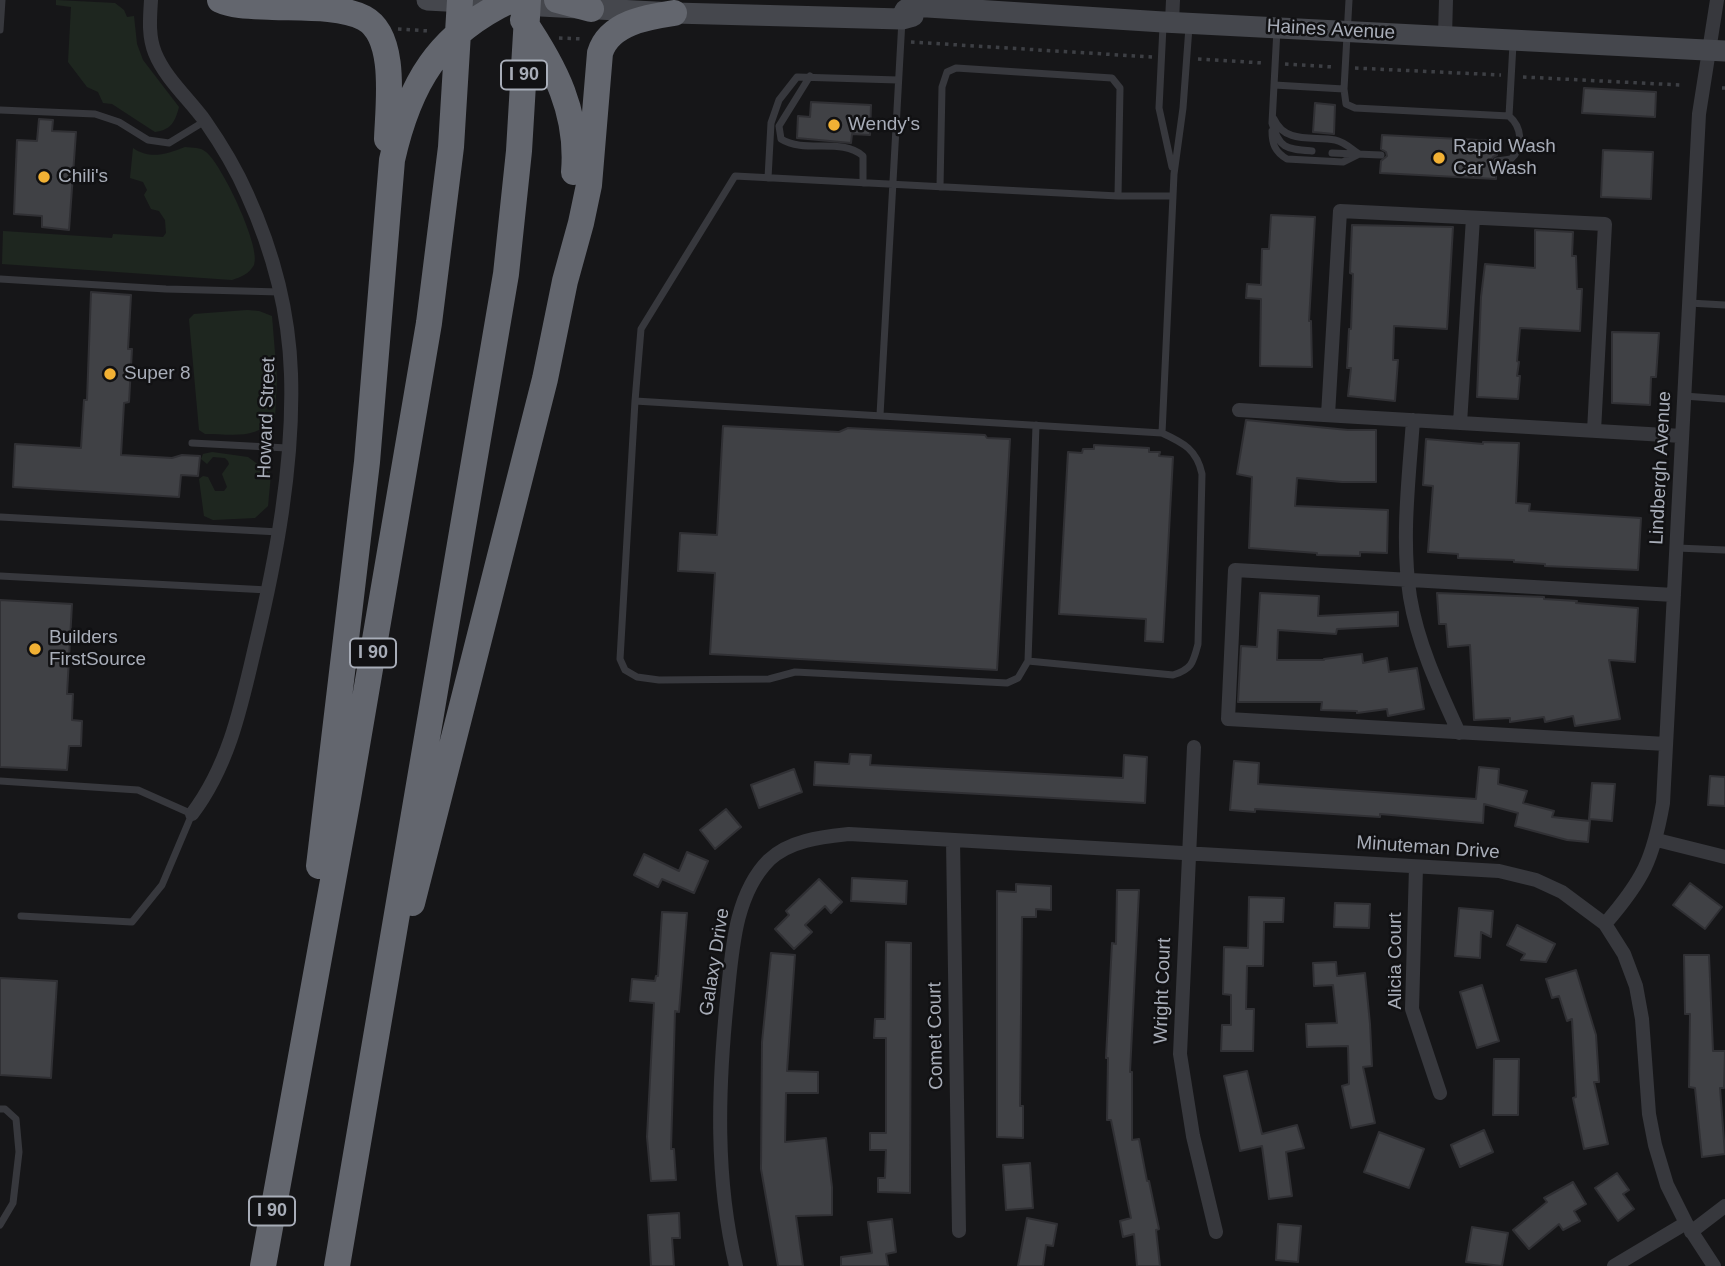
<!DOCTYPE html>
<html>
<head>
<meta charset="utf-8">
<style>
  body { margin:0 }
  canvas { display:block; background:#161618 }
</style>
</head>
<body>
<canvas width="1725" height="1266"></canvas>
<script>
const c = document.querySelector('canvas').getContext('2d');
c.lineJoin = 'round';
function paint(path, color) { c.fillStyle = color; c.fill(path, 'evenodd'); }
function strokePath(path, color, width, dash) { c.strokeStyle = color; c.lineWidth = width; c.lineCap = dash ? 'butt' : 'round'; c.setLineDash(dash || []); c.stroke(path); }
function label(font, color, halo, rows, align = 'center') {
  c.font = font + ' Helvetica,sans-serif'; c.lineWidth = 5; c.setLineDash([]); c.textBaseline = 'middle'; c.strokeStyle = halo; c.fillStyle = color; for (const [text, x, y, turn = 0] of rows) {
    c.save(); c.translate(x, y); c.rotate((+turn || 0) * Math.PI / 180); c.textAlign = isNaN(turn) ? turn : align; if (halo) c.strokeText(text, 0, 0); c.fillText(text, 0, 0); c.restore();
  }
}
paint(new Path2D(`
  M56,0l59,3 9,7 3,7 7,-1 3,28 6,16 36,47c-4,15 -8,23 -24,25l-43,-28 -9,-1 -5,-11 -11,-5 -19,-25 3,-55 -15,-2z
  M185,147c7,1 16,0 21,5 15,11 56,96 48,113 -5,9 -13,12 -22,15l-230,-16 1,-33 109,7 1,-4 50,3 3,-4 -1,-13 -6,-9 -8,-2 -7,-14 3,-5 -4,-8 -13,-4 3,-30c17,12 34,6 52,-1z
  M247,310l12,1 13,5 5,62 -2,40c-20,22 -42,16 -70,16l-6,-4 -10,-111 5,-5z
  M212,452l36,5 23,17 -3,32 -13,12 -42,2 -9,-4 -5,-37 4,-3 5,1 7,14h9l3,-4 -5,-13 7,-10 -1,-3 -3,-3 -12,-1 -6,7 -6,-5 2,-5z`), '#1e261f');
const building = new Path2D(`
  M1584,88l72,4 -1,25 -73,-4z
  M811,102l60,3 -1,30 -18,-1 -1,9 -54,-5 1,-22 12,1z
  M1315,103l20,2 -1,29 -21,-2z
  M39,119l14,1 -1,11 24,1 -7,98 -27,-3v-11l-28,-2 3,-74 20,1z
  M1382,135l116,6 -1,14 -4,2 -2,4 5,6v12l-116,-6 1,-12 6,-5 -1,-4 -5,-3z
  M1603,150l50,2 -2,47 -50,-2z
  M1271,215l44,2 -6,104h2l1,46 -52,-1 1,-67 -15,-1 1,-14 14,1 1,-36h7z
  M1352,225l101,2 -6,102 -53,-3 -1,34h5l-3,41 -47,-5 3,-28h-4l2,-39h2l2,-55 -3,-1z
  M1535,230l38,2 -1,24h4l1,33h5l-2,42 -60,-3 -3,33 2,1 -2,14h3l-2,23 -41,-2 4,-100 4,-33 50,4z
  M91,292l40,3 -3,54h4l-3,53 -5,1 -3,52 51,3 10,-3 18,1 -2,20 -17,-1 -2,22 -166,-10 2,-43 66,4 3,-48h3z
  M1612,332l47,1 -3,44h-5l-1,28 -38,-2z
  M1246,420l102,10h28v52h-34l-45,-4 -2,28 93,4 -1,43 -27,-1v4l-43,-1v-2l-68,-5 3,-71 -15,-3z
  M723,426l116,6 9,-4 137,7 2,3 23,1 -13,231 -287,-16 5,-81 -37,-2 2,-38 37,2z
  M1426,439l57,5v-2l36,1 -3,60 14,1 -1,7 112,7 -3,52 -93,-4v-2l-31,-2v-2l-56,-2v-4l-30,-2 5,-66 -10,-1z
  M1094,445l55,3v4h11l-1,4 14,1 -10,185 -18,-1 1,-22 -87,-5 9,-162 14,1 1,-4h11z
  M1260,593l59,3 -1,20 80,-4v14l-61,3 -1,5 -58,-4 -1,30h47v-1l38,-5 1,9 24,-5 2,14 28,-4 7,41 -36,7 -1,-7 -30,4v-2l-36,-1 1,-8h-84l3,-56 16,1z
  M1437,593l107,4v2l33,2 -1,2 62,5 -3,54 -26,-2 11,59 -45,7 -2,-10 -28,6 -1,-5 -34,5v-4l-36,2 -4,-75 -22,2 -2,-23h-7z
  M0,600l72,4 -5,90h6l-1,26 10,1 -1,25h-12l-2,24 -67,-3z
  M850,754l21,1 -1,10 253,13 1,-23 23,2 -2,46 -331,-18 1,-23 34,2z
  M1234,761l25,2 -1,21 218,15 3,-32 20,2 -1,15 29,7 -4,12 31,8 -2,6 38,4 -2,21 -21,-2 -52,-14 3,-13 -34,-9 -1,19 -103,-9v3l-125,-8v3l-25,-2z
  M794,769l8,23 -43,16 -8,-23z
  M1710,776l15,1v29l-17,-1z
  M1592,783l23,1 -3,37 -23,-2z
  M726,809l15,18 -26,22 -15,-19z
  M687,852l21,9 -14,32 -32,-14 -4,8 -24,-12 10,-21 35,17z
  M852,878l55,3 -1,23 -55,-3z
  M819,879l23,23 -11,11 -6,-7 -20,19 7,7 -18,17 -19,-20 14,-14 -3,-4z
  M1690,883l32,24 -17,22 -32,-24z
  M1016,884l35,2v24l-15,-1v8h-14l-2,189h3v32l-26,-1v-246l19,1z
  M1117,890h22l-9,182h2v68l7,-1 8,42h2l10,48 -3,1 4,36h-23l-3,-32 -11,3 -3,-16 11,-3 -20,-98h-4l1,-62h-2l6,-115 4,1z
  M1249,897l35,1 -1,24h-19l-1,44h-16l-1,43h8l-1,42h-32l1,-26h9v-30l-8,-1 1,-47 24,1z
  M1335,903l35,1 -1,24 -35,-1z
  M1459,908l34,3 -2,26 -10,-5 -1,26 -25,-2z
  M662,912l25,1 -8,99 -4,-1 -4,138h3l2,31 -25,1 -4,-44 7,-134 -24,-2 2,-22 23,2 1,-5h2z
  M1517,925l38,19 -9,18 -25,-2 4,-6 -18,-9z
  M886,942l25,1 -1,250 -32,-1v-14h7l1,-28h-16v-17h16v-95h-12l1,-19h10z
  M771,953l24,2 -8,116 31,1v21h-32l-1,49 41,-4 6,49v28l-36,1 7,50h-25l-17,-97 1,-127z
  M1684,955h25l4,96h12l-1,37h-4l5,66 -23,3 -7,-69 -6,-1 1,-73h-5z
  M1336,962l1,14 28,-3 5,51 2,42 -9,1 12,56 -24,5 -9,-42 7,-2 -1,-38 -41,1 -1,-23 31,-1 -4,-38 -19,1 -1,-23z
  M1576,970l20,65 3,47h-5l14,62 -24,5 -11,-51 3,-1 -4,-78 -5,2 -8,-25 -7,2 -6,-19z
  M0,978l57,3 -6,97 -51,-3z
  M1482,985l17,56 -22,7 -17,-56z
  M1494,1059h25l-1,56h-25z
  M1247,1071l15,63 35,-9 7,23 -18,4 6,44 -23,3 -7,-53 -22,5 -16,-75z
  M1484,1130l9,22 -33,15 -9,-22z
  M1379,1132l45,17 -15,39 -45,-16z
  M1030,1163l3,45 -27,2 -3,-45z
  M1617,1173l12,17 -6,4 11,15 -16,12 -23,-33z
  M1573,1182l13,22 -12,7 6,10 -17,9 -4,-6 -30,25 -16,-19 34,-28 -3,-4z
  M679,1213l1,25h-8l2,28h-23l-3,-51z
  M1027,1218l30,6 -4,22 -7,-1 -3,21h-25z
  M892,1219l4,33 -10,2 2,12h-47v-9l31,-4 -4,-31z
  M1278,1224l23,2 -3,36 -22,-2z
  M1472,1227l36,6 -6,33 -36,-4z`);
paint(building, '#404145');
strokePath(building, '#303034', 2);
strokePath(new Path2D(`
  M398,29l31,2
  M559,38l24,1
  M911,42l241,15
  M1198,59l65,4
  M1285,64l48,3
  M1355,68l146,7
  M1523,77l157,8
  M1722,88h3`), '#3d3f44', 3.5, [3.5, 5]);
strokePath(new Path2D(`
  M1349,0l-5,89 2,15 9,4 154,8c13,11 15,31 2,43l-14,2
  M1163,26l-4,82 13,59
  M1277,29l-5,94c7,26 15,26 40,28
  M0,30l2,-30
  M810,76l-31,50 2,13c24,15 61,-2 82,17v27
  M1274,85l70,4
  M0,110l95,4 24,8 29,18 21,3 36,-22
  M1509,116l4,-72
  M1274,119c11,25 39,17 61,21 10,2 16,9 24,14
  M1272,131c0,13 3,21 15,28l56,3 16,-8
  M1332,153l49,2
  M768,178l3,-55 8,-23 18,-23 101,3
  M940,187l2,-100 5,-15 9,-4 156,10 8,10 -2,108
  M1173,196h-55l-383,-20 -94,153 -6,72 527,32 11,-237 1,-22 9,-66 6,-81
  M0,279l166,10 114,3
  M1689,303l36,2
  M1684,396l41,3
  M635,401l-15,258 5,11 12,7 22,3 110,-1 26,-7 212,11 11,-5 10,-17
  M880,415l22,-395
  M1036,425l-8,236 145,14c19,-6 20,-12 25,-31l4,-170c-5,-24 -18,-31 -40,-41
  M192,443l95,5
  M0,517l279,15
  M1677,548l48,2
  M0,576l268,14
  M0,781l138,9 54,24 -30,71 -30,37 -111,-6
  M0,1109h5l11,10 3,33 -6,51 -13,22`), '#37383d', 7);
strokePath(new Path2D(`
  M151,0c-1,17 -3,36 4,53 10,25 34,46 50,68 16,23 31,48 42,73 26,57 42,118 44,180 3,90 -15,186 -36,273 -14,60 -26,118 -63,167
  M1172,22l1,-22
  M1445,36l1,-36
  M1239,410l443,26
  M1328,415l12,-204 265,13 -11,207
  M1413,420c-4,58 -12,119 -3,177 8,48 29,92 49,136
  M1460,423l13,-205
  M1666,744l-438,-25 7,-149 439,25
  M1194,747l-14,307 13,82 23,96
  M953,840l6,391
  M1657,840l68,17
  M1416,867l-4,142 28,84
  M1605,924c38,-44 48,-64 58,-121l36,-689 18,-114
  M1691,1232l34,-26
  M736,1266c-21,-88 -18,-177 -9,-266 5,-47 7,-105 42,-140 21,-20 53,-23 80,-26l650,37 37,9 26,12 43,32 19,30 12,32 6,33 7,95 6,31 12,40 19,38 28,43
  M1614,1266l72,-43`), '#37383d', 14);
strokePath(new Path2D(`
  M427,0l247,13 228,6 11,-3
  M902,19l3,-9 7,-4 251,16 562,29`), '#45474d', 21);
strokePath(new Path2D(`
  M220,0c15,7 36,6 53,7 26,1 68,-1 91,11 34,18 24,88 23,121
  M557,0l34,9
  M523,20c32,47 56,93 51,152
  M319,866l48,-404 25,-302c17,-76 46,-126 119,-160
  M412,903l133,-524 20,-98 16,-58 8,-38 11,-132c9,-30 47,-36 74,-40
  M263,1266l85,-468 81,-475 22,-176 9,-147
  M337,1266l169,-992 13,-123 9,-151`), '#63666e', 26);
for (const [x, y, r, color] of [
  [834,125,7,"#f2b134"],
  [1439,158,7,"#f2b134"],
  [44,177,7,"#f2b134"],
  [110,374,7,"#f2b134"],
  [35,649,7,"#f2b134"]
]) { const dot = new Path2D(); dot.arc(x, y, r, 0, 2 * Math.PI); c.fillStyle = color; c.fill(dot); strokePath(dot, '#111113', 2.5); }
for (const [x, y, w] of [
  [524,75,46],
  [373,653,46],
  [272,1211,46]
]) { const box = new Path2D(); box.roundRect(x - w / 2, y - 14.5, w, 29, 5); c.fillStyle = '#111113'; c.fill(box); strokePath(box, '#a8adb8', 2); }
label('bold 18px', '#a8adb8', null, [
  ["I 90",524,75],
  ["I 90",373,653],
  ["I 90",272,1211]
]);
label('19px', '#a8adb8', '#111113', [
  ["Haines Avenue",1331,30,3],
  ["Howard Street",267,418,-88],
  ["Lindbergh Avenue",1661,468,-87],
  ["Minuteman Drive",1428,848,4],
  ["Alicia Court",1396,961,-90],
  ["Galaxy Drive",715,962,-81],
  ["Wright Court",1163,991,-88],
  ["Comet Court",936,1036,-91]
]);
label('19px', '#a8adb8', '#111113', [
  ["Wendy's",848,125],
  ["Rapid Wash",1453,147],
  ["Car Wash",1453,169],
  ["Chili's",58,177],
  ["Super 8",124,374],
  ["Builders",49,638],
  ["FirstSource",49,660]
], 'left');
</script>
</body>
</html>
